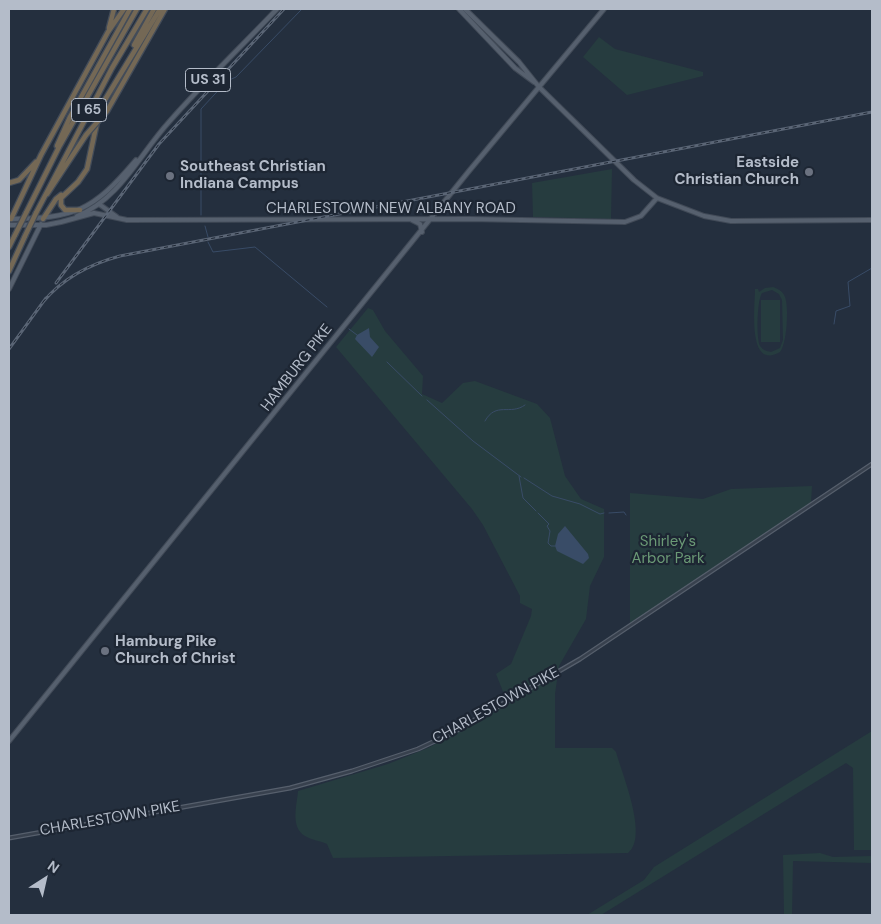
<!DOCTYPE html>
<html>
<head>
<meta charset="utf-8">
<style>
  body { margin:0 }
  #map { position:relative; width:881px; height:924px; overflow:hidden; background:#242f3e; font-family:"DM Sans",sans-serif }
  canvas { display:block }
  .frame { position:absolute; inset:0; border:10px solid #b4bcc9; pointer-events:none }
  .north { position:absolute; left:20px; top:854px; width:50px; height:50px; -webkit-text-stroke:4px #1d2633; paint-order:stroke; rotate:35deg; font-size:14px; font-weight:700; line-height:20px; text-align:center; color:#b4bcc9 }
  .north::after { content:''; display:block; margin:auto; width:18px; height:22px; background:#b4bcc9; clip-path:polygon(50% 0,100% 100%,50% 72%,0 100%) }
</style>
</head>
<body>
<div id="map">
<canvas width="881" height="924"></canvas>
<div class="frame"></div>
<div class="north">N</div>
</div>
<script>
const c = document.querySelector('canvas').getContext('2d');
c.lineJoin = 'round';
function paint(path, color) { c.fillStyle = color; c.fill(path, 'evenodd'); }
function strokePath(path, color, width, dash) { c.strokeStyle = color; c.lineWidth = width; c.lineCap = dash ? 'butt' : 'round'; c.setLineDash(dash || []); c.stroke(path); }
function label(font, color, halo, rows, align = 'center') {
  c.font = font + ' "DM Sans",sans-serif'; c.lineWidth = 4.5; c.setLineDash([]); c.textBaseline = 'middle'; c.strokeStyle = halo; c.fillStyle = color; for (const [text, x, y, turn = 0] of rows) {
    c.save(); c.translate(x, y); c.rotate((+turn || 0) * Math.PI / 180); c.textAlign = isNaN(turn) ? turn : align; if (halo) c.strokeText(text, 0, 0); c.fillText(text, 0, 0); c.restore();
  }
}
paint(new Path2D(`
  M599,37l16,12 88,23v4l-76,19 -44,-38z
  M612,169l-1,50 -78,-2 -1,-34z
  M773,287c5,2 10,4 12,10 4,10 2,47 -5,55 -33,19 -25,-46 -25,-63h3l1,3 6,-4zM772,290l7,4 3,6 1,40 -3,8 -9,4c-5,-1 -8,-2 -11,-6 -4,-8 -3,-46 2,-53z
  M761,300h19v42h-19z
  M368,308l5,2 12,21 38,45 -1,18 20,9 21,-20 12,-2 62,23 13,14 15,58 16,23 23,10v48l-14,29 -4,33 -27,47 -4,28v54h57l4,4c6,22 33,85 12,101l-295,5 -6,-14c-6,-3 -16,-4 -22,-8 -15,-9 -8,-31 -7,-45l90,-27 40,-16 80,-44 -12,-30 15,-10 20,-48 1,-7 -12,-6v-7l-37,-71 -11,-16 -136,-162z
  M812,486l-1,17 -181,121v-131l73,6 28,-10z
  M872,731v119h-18l-1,-82 -7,-5 -245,152h-14l57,-35 10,-13z
  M820,853l13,4 39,-1v7l-79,-2 -1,54h-8l-1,-60z`), '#263c3f');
paint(new Path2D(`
  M369,328l1,9 9,10 -7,10 -17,-18 2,-4z
  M565,526l23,28 1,4 -6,6 -26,-13 -2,-5 3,-12z`), '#394c67');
strokePath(new Path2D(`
  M201,215v-106l26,-28 9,-4 66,-68
  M205,226l3,11
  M208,242l5,10 42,-5 72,60
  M834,324l2,-13 14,-5 -2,-24 24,-14
  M349,329l8,6
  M387,362l35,34
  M427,400l46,41 48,36
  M485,421c11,-20 25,-5 40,-16
  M519,476l4,22 13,13
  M524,478l28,18 28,8 20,10 4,-1
  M538,513l11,11 -2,2 3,5 -2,12 3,3h4
  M609,513l15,-1 2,3`), '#394c67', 1);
const minor = new Path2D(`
  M9,838l281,-50 62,-17 66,-22 34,-16 128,-74 292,-195`);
const major = new Path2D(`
  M459,9l56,59 19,14
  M465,9l54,53 20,25 95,93 23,18 47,18 27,5 141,-1
  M99,204l18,13
  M77,216c43,-17 62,-61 92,-94 34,-39 72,-75 108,-113
  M9,219c66,-1 83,-7 127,-59
  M412,220l8,4 2,8
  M61,222l33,-9 33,7 342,-1 156,3 16,-6 16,-18
  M9,225h37l15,-3
  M9,289l32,-65
  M9,741l460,-570 135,-162`);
const highway = new Path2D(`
  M109,28l5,-19
  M134,45l20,-36
  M107,111l58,-102
  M57,146l13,-29 60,-108
  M9,183l10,-3 17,-18
  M47,194l39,-59
  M80,210h-15l-4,-5v-7l17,-16 9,-13 13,-61 60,-99
  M26,213l33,-66 78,-138
  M36,213l76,-145 35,-59
  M11,219l30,-64 67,-123 16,-23
  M43,219l13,-20 5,-4
  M9,247l6,-12
  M9,271l16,-35`);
strokePath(minor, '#565f6c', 5);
strokePath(major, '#414a57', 6);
strokePath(highway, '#434c59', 7);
strokePath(minor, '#38414e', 2.5);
strokePath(major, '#56606e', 4);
strokePath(highway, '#746855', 4.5);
const rail = new Path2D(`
  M56,283l103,-139 125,-135
  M43,302c20,-24 47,-38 77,-46l752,-144
  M9,349l37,-51`);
strokePath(rail, '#5a6575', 3);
strokePath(rail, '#1d2633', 1, [4]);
const highwayBridge = new Path2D(`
  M86,135l21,-24
  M15,235l11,-22
  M25,236l11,-23`);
strokePath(highwayBridge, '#434c59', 7, []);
strokePath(highwayBridge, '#746855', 4.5);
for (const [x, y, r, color] of [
  [809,172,5,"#6b7280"],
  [170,176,5,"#6b7280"],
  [105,651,5,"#6b7280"]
]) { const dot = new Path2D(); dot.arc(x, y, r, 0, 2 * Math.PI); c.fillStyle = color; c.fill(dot); strokePath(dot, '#1d2633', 2); }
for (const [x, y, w] of [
  [208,80,45],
  [89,110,35]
]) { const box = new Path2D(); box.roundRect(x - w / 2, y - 11.5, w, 23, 4); c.fillStyle = '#1d2633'; c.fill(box); strokePath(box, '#b4bcc9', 1); }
label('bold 14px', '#b4bcc9', null, [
  ["US 31",208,80],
  ["I 65",89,110]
]);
label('bold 15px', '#b4bcc9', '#1d2633', [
  ["Eastside",799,163,"right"],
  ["Christian Church",799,180,"right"],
  ["Southeast Christian",180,167],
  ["Indiana Campus",180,184],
  ["Hamburg Pike",115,642],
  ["Church of Christ",115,659]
], 'left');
label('15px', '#b4bcc9', '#1d2633', [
  ["CHARLESTOWN NEW ALBANY ROAD",391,209],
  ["HAMBURG PIKE",297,368,-52],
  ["CHARLESTOWN PIKE",496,706,-29],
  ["CHARLESTOWN PIKE",110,819,-10]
]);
label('15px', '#6b9a76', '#1d2633', [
  ["Shirley's",668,542],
  ["Arbor Park",668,559]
]);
</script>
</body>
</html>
